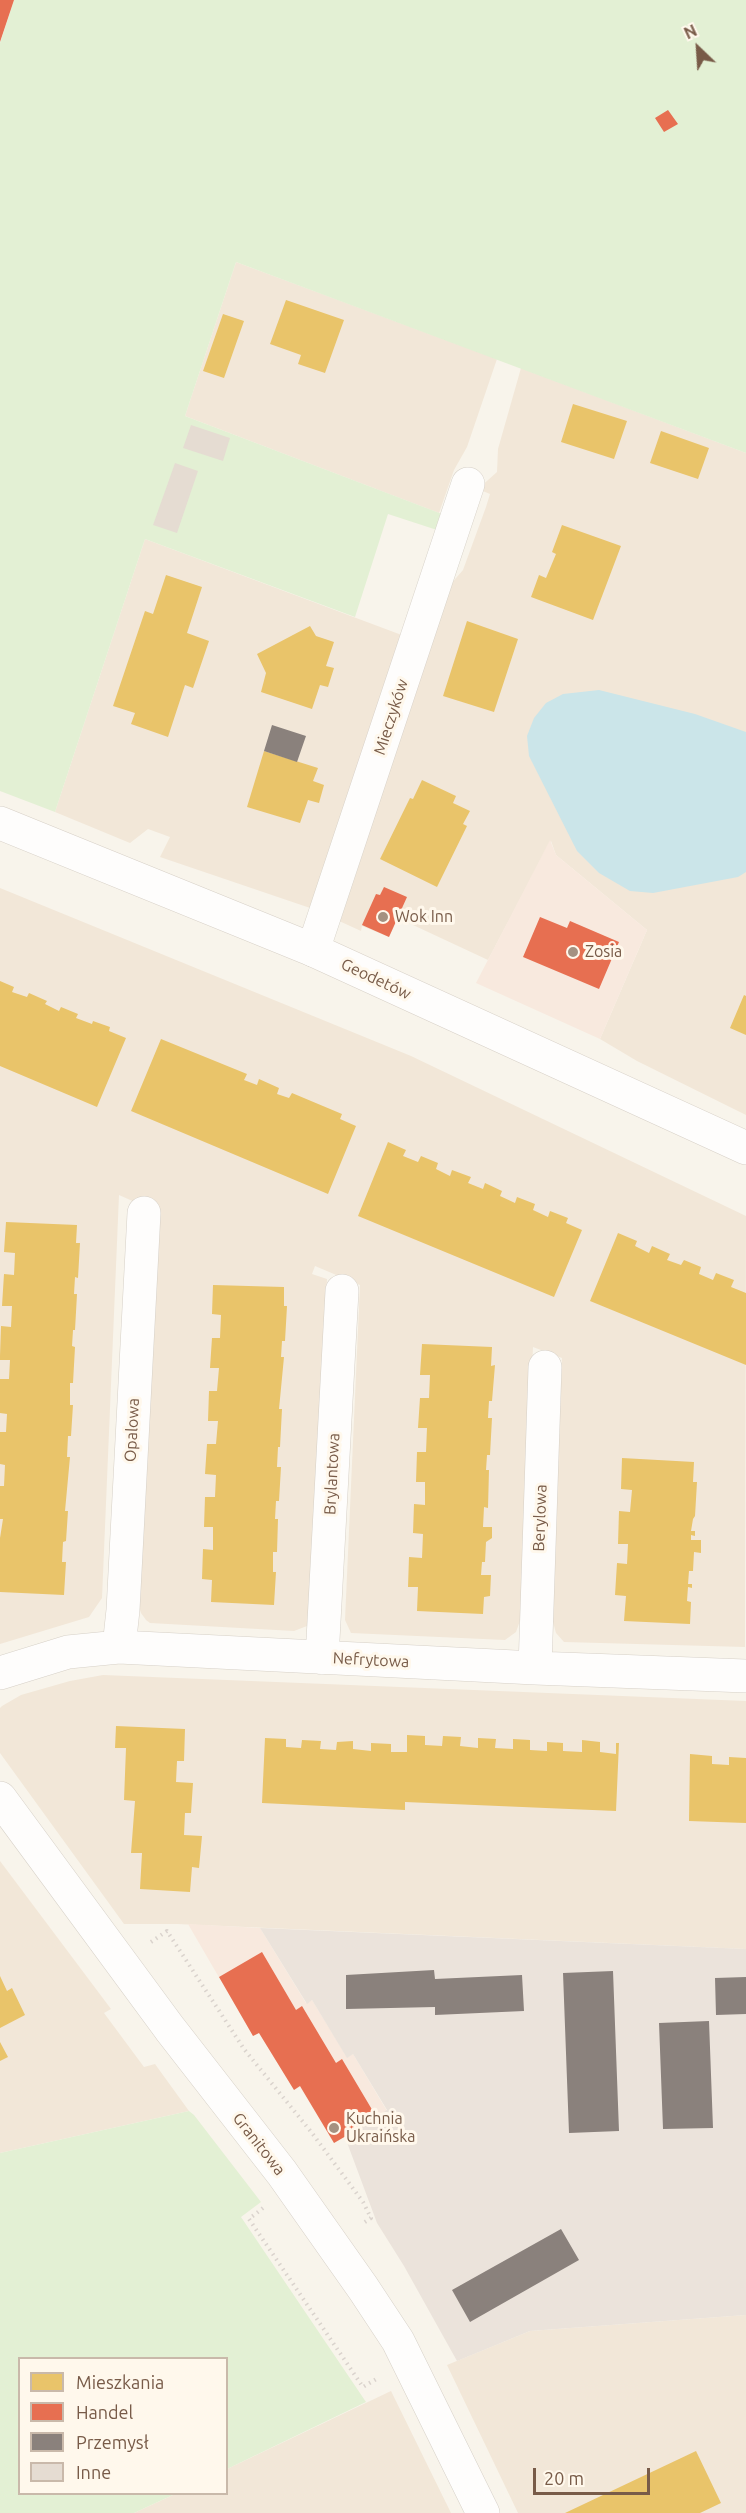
<!DOCTYPE html>
<html>
<head>
<meta charset="utf-8">
<style>
  body { margin:0 }
  #map { position:relative; width:746px; height:2513px; overflow:hidden; background:#f8f4eb; font-family:Ubuntu,sans-serif }
  canvas { display:block }
  .legend { position:absolute; left:18px; top:2357px; width:210px; height:138px; box-sizing:border-box; background:#fff8ec; border:2px solid #c9b9aa; margin:0; padding:8px 10px; list-style:none; font-size:18px; color:#785b48 }
  .legend li { display:flex; align-items:center; gap:12px; height:30px }
  .legend b { width:30px; border:2px solid #c9b9aa }
  .north { position:absolute; left:668px; top:18px; width:60px; height:60px; -webkit-text-stroke:4px #fff8ec; paint-order:stroke; rotate:335deg; font-size:16px; font-weight:700; line-height:24px; text-align:center; color:#785b48 }
  .north::after { content:''; display:block; margin:auto; width:21px; height:27px; background:#785b48; clip-path:polygon(50% 0,100% 100%,50% 72%,0 100%) }
  .scale { position:absolute; left:533px; top:2468px; width:117px; height:27px; box-sizing:border-box; border:3px solid #785b48; border-top:0; padding-left:8px; font-size:18px; line-height:21px; white-space:nowrap; color:#785b48; -webkit-text-stroke:4px #fff8ec; paint-order:stroke }
</style>
</head>
<body>
<div id="map">
<canvas width="746" height="2513"></canvas>
<ul class="legend">
<li><b style="height:16px;background:#e9c46a"></b>Mieszkania</li>
<li><b style="height:16px;background:#e76f51"></b>Handel</li>
<li><b style="height:16px;background:#8a817c"></b>Przemysł</li>
<li><b style="height:16px;background:#e5dcd2"></b>Inne</li>
</ul>
<div class="north">N</div>
<div class="scale">20 m</div>
</div>
<script>
const c = document.querySelector('canvas').getContext('2d');
c.lineJoin = 'round';
function paint(path, color) { c.fillStyle = color; c.fill(path, 'evenodd'); }
function strokePath(path, color, width, dash) { c.strokeStyle = color; c.lineWidth = width; c.lineCap = dash ? 'butt' : 'round'; c.setLineDash(dash || []); c.stroke(path); }
function label(font, color, halo, rows, align = 'center') {
  c.font = font + ' Ubuntu,sans-serif'; c.lineWidth = 6; c.setLineDash([]); c.textBaseline = 'middle'; c.strokeStyle = halo; c.fillStyle = color; for (const [text, x, y, turn = 0] of rows) {
    c.save(); c.translate(x, y); c.rotate((+turn || 0) * Math.PI / 180); c.textAlign = isNaN(turn) ? turn : align; if (halo) c.strokeText(text, 0, 0); c.fillText(text, 0, 0); c.restore();
  }
}
paint(new Path2D(`
  M236,262l261,97 -30,88 -13,23 -15,43 -254,-97z
  M521,368l225,85v662l-109,-54 -37,-22 47,-109 -91,-75 -5,-14 -63,119 -90,-42 -9,19 -27,-11 -1,5 -24,-11 106,-327 20,-23 23,-63 4,-13 -12,-5 19,-17 1,-23z
  M145,539l262,98 -91,273 -156,-53 10,-20 -22,-8 -18,14 -75,-31z
  M0,888l411,168 335,160 -1,431 -181,-5 -8,-9 -4,-15 10,-260 -29,-11 -12,271 -5,14 -11,8 -154,-7 -6,-13 15,-335 -45,-19 -3,8 15,5 -16,337 -4,10 -13,5 -144,-8 -4,-3 -5,-7 -4,-11 18,-391 -36,-16 -17,403 -13,19 -89,27z
  M103,1675l643,26v248l-569,-25h-53l-124,-171v-45l2,-2 19,-11 49,-14z
  M0,1861l111,148 -7,4 40,54 11,-3 34,47 -189,42z
  M746,2315v198h-228l-71,-148 83,-34z
  M391,2391l60,122h-317l41,-19h51l1,-25z`), '#f2e7d8');
paint(new Path2D(`
  M550,840l6,15 91,75 -47,109 -124,-56z
  M188,1924l72,4 46,75 6,-3 35,57 6,-3 34,57 -53,32 -34,-56 -6,3 -35,-57 -6,3z`), '#f8e9de');
paint(new Path2D(`
  M260,1928l486,21v366l-216,16 -73,30 -53,-95 -27,-43 -32,-86 42,-27 -34,-56 -6,4 -35,-58 -5,4z`), '#ebe3db');
paint(new Path2D(`
  M14,0h732v453l-510,-191 -51,154 257,98 -5,16 -49,-16 -33,103 -210,-78 -90,273 -55,-21v-748z
  M189,2111l5,4 67,87 -20,15 125,185 -139,67 -1,-111h-206v136h155l-41,19h-134v-360z`), '#e3f0d4');
paint(new Path2D(`
  M599,690l96,24 51,18v140l-8,5 -85,16 -23,-2 -31,-18 -22,-22 -48,-95 -2,-20 7,-18 12,-15 17,-9z`), '#cbe5e9');
paint(new Path2D(`
  M286,300l58,20 -19,53 -27,-9 3,-9 -31,-11z
  M223,314l21,7 -20,57 -21,-7z
  M573,404l54,17 -13,38 -53,-17z
  M661,431l48,17 -11,31 -48,-16z
  M562,525l59,21 -28,74 -62,-23 8,-22 7,3 10,-24 -4,-2z
  M166,575l36,12 -15,46 22,8 -16,47 -8,-3 -17,52 -37,-13 4,-11 -22,-7 32,-95 8,3z
  M467,621l51,18 -24,73 -51,-16z
  M310,626l6,10 18,6 -8,24 8,2 -6,19 -8,-2 -8,24 -51,-17 5,-19 -9,-19z
  M264,751l54,17 -5,13 11,4 -5,18 -11,-3 -8,23 -53,-16z
  M422,780l34,16 -3,7 17,8 -7,13 4,2 -30,61 -57,-28 30,-61 3,1z
  M0,981l14,6 -2,5 15,5 2,-4 18,8 -2,3 14,7 2,-4 17,7 -2,4 16,6 1,-3 17,6 -1,4 17,7 -29,69 -97,-41z
  M744,995l2,1v39l-16,-7z
  M161,1039l86,35 -3,6 13,5 2,-6 20,9 -2,6 12,4 3,-5 50,21 -2,5 16,7 -28,68 -197,-83z
  M388,1142l18,8 -3,6 15,6 3,-6 17,7 -2,6 14,7 2,-6 19,7 -3,6 15,6 2,-6 17,8 -2,5 15,7 2,-6 18,7 -2,6 15,7 2,-6 18,7 -2,5 16,7 -28,67 -196,-81z
  M6,1222l71,3 -1,18h4l-2,35 -3,-1 -1,17h3l-2,36h-2l-1,16 3,1 -2,36h-3v22h3l-2,31h-3l-1,21h3l-5,54h3l-2,30 -3,1 -1,20h4l-2,33 -64,-3v-54l3,-19h-3v-33h4l1,-21 -5,-1v-32h6l1,-18 -7,-1v-34h9l1,-19h-10v-4l1,-30 10,1 1,-21h-10l2,-32 10,1 1,-22 -11,-1z
  M618,1233l19,8 -2,5 14,7 3,-7 18,8 -3,6 14,5 3,-5 17,7 -2,7 14,6 3,-7 18,7 -3,7 15,6v72l-156,-64z
  M213,1285l71,2v19h3l-2,35h-3l-1,16h3l-5,52h3l-2,38h-2l-1,20h4l-2,34h-3l-1,18h3l-1,33h-4v20h3l-2,33 -63,-3 1,-22 -10,-1 1,-30 10,1v-23h-9l1,-30h10l1,-22 -11,-1 2,-30h9l2,-23h-10l1,-30h8l2,-23h-9l2,-30h8l1,-23 -9,-1z
  M422,1344l70,3 -1,19 4,-1 -3,36h-3l-1,17h4l-2,37h-3l-1,15h3l-1,38 -4,-1 -1,20h9v11l-6,4 -1,20h-3l-1,13h10l-1,21 -6,1 -1,17 -66,-3 1,-24h-10l1,-30 13,1 1,-24 -10,-1 1,-29 11,1v-23h-9l1,-30h9l1,-24h-9l2,-30h9l1,-23h-10z
  M622,1458l72,4 -1,20h4l-2,34 -2,3 -2,12h4v5l-4,-1v5h10v13l-7,-1 -1,19h-4l-1,13h4v4l-4,-1 -1,14 4,1 -1,22 -66,-3 2,-25 -11,-1 2,-32 10,1 1,-20h-10l1,-33 11,1 2,-22 -11,-1z
  M116,1726l69,3 -1,32h-7l-1,21 17,1 -2,30h-6l-1,22 18,1 -3,32 -7,-1 -2,25 -50,-3 2,-36h-11l4,-52 -11,-1 2,-52h-11z
  M407,1735l18,1v9l17,1 1,-10 18,1 -1,9 18,2v-10l18,1 -1,9 18,1v-10l17,1v10l17,1v-9l16,1v8l19,1v-12l18,2v10l16,2v-11h3l-3,68 -211,-9v8l-143,-7 3,-65 21,1v8l15,1 1,-8 19,1 -1,8 16,1 1,-8 16,-1v8l18,2v-8l20,1v8h16z
  M690,1754l22,2v8l17,1v-8l17,1v65l-57,-2z
  M0,1976l7,15 5,-3 13,27 -25,13z
  M0,2042l8,15 -8,4z
  M696,2451l25,52 -21,10h-135z`), '#e9c46a');
paint(new Path2D(`
  M0,0h14l-14,42z
  M668,110l10,14 -14,8 -9,-14z
  M384,887l23,10 -18,40 -27,-12 14,-31 4,1z
  M540,917l27,11 3,-7 49,21 -20,47 -76,-32z
  M262,1952l34,58 6,-4 34,57 6,-4 35,59 -43,25 -34,-57 -6,4 -35,-57 -6,3 -34,-59z`), '#e76f51');
paint(new Path2D(`
  M272,725l34,11 -9,26 -33,-11z
  M434,1970l1,9 87,-4 2,36 -89,4v-8l-89,2v-34z
  M613,1971l6,160 -50,2 -6,-160z
  M746,1977v37l-30,1 -1,-37z
  M709,2021l4,107 -50,1 -4,-106z
  M561,2229l18,31 -109,62 -18,-32z`), '#8a817c');
paint(new Path2D(`
  M191,425l39,13 -7,23 -40,-13z
  M175,463l23,8 -21,62 -24,-8z`), '#e5dcd2');
const street = new Path2D(`
  M313,950l155,-466
  M119,1647l4,-37 21,-397
  M322,1658l20,-367
  M535,1668l10,-301
  M0,1673l68,-21 51,-5 416,21 211,8
  M0,1798l170,231 112,144 81,115 35,53 85,172`);
const secondary = new Path2D(`
  M0,823l313,127 433,198`);
strokePath(street, '#d6d0c7', 34);
strokePath(secondary, '#d7d0c7', 34);
strokePath(new Path2D(`
  M151,1942l16,-11 77,118 68,84 51,69 8,16 -9,6
  M263,2208l-14,11 114,168 15,-9`), '#dad3cd', 4, [1.5, 4.5]);
strokePath(street, '#fefdfc', 33);
strokePath(secondary, '#fefdfc', 33);
for (const [x, y, r, color] of [
  [383,917,6,"#a59181"],
  [573,952,6,"#a59181"],
  [334,2128,6,"#a59181"]
]) { const dot = new Path2D(); dot.arc(x, y, r, 0, 2 * Math.PI); c.fillStyle = color; c.fill(dot); strokePath(dot, '#fff8ec', 2); }
label('16px', '#785b48', '#fff8ec', [
  ["Mieczyków",391,717,-72],
  ["Geodetów",376,979,25],
  ["Opalowa",132,1430,-87],
  ["Brylantowa",332,1474,-87],
  ["Berylowa",540,1518,-88],
  ["Nefrytowa",371,1660,3],
  ["Granitowa",259,2144,52]
]);
label('16px', '#785b48', '#fff8ec', [
  ["Wok Inn",395,917],
  ["Zosia",585,952],
  ["Kuchnia",346,2119],
  ["Ukraińska",346,2137]
], 'left');
</script>
</body>
</html>
